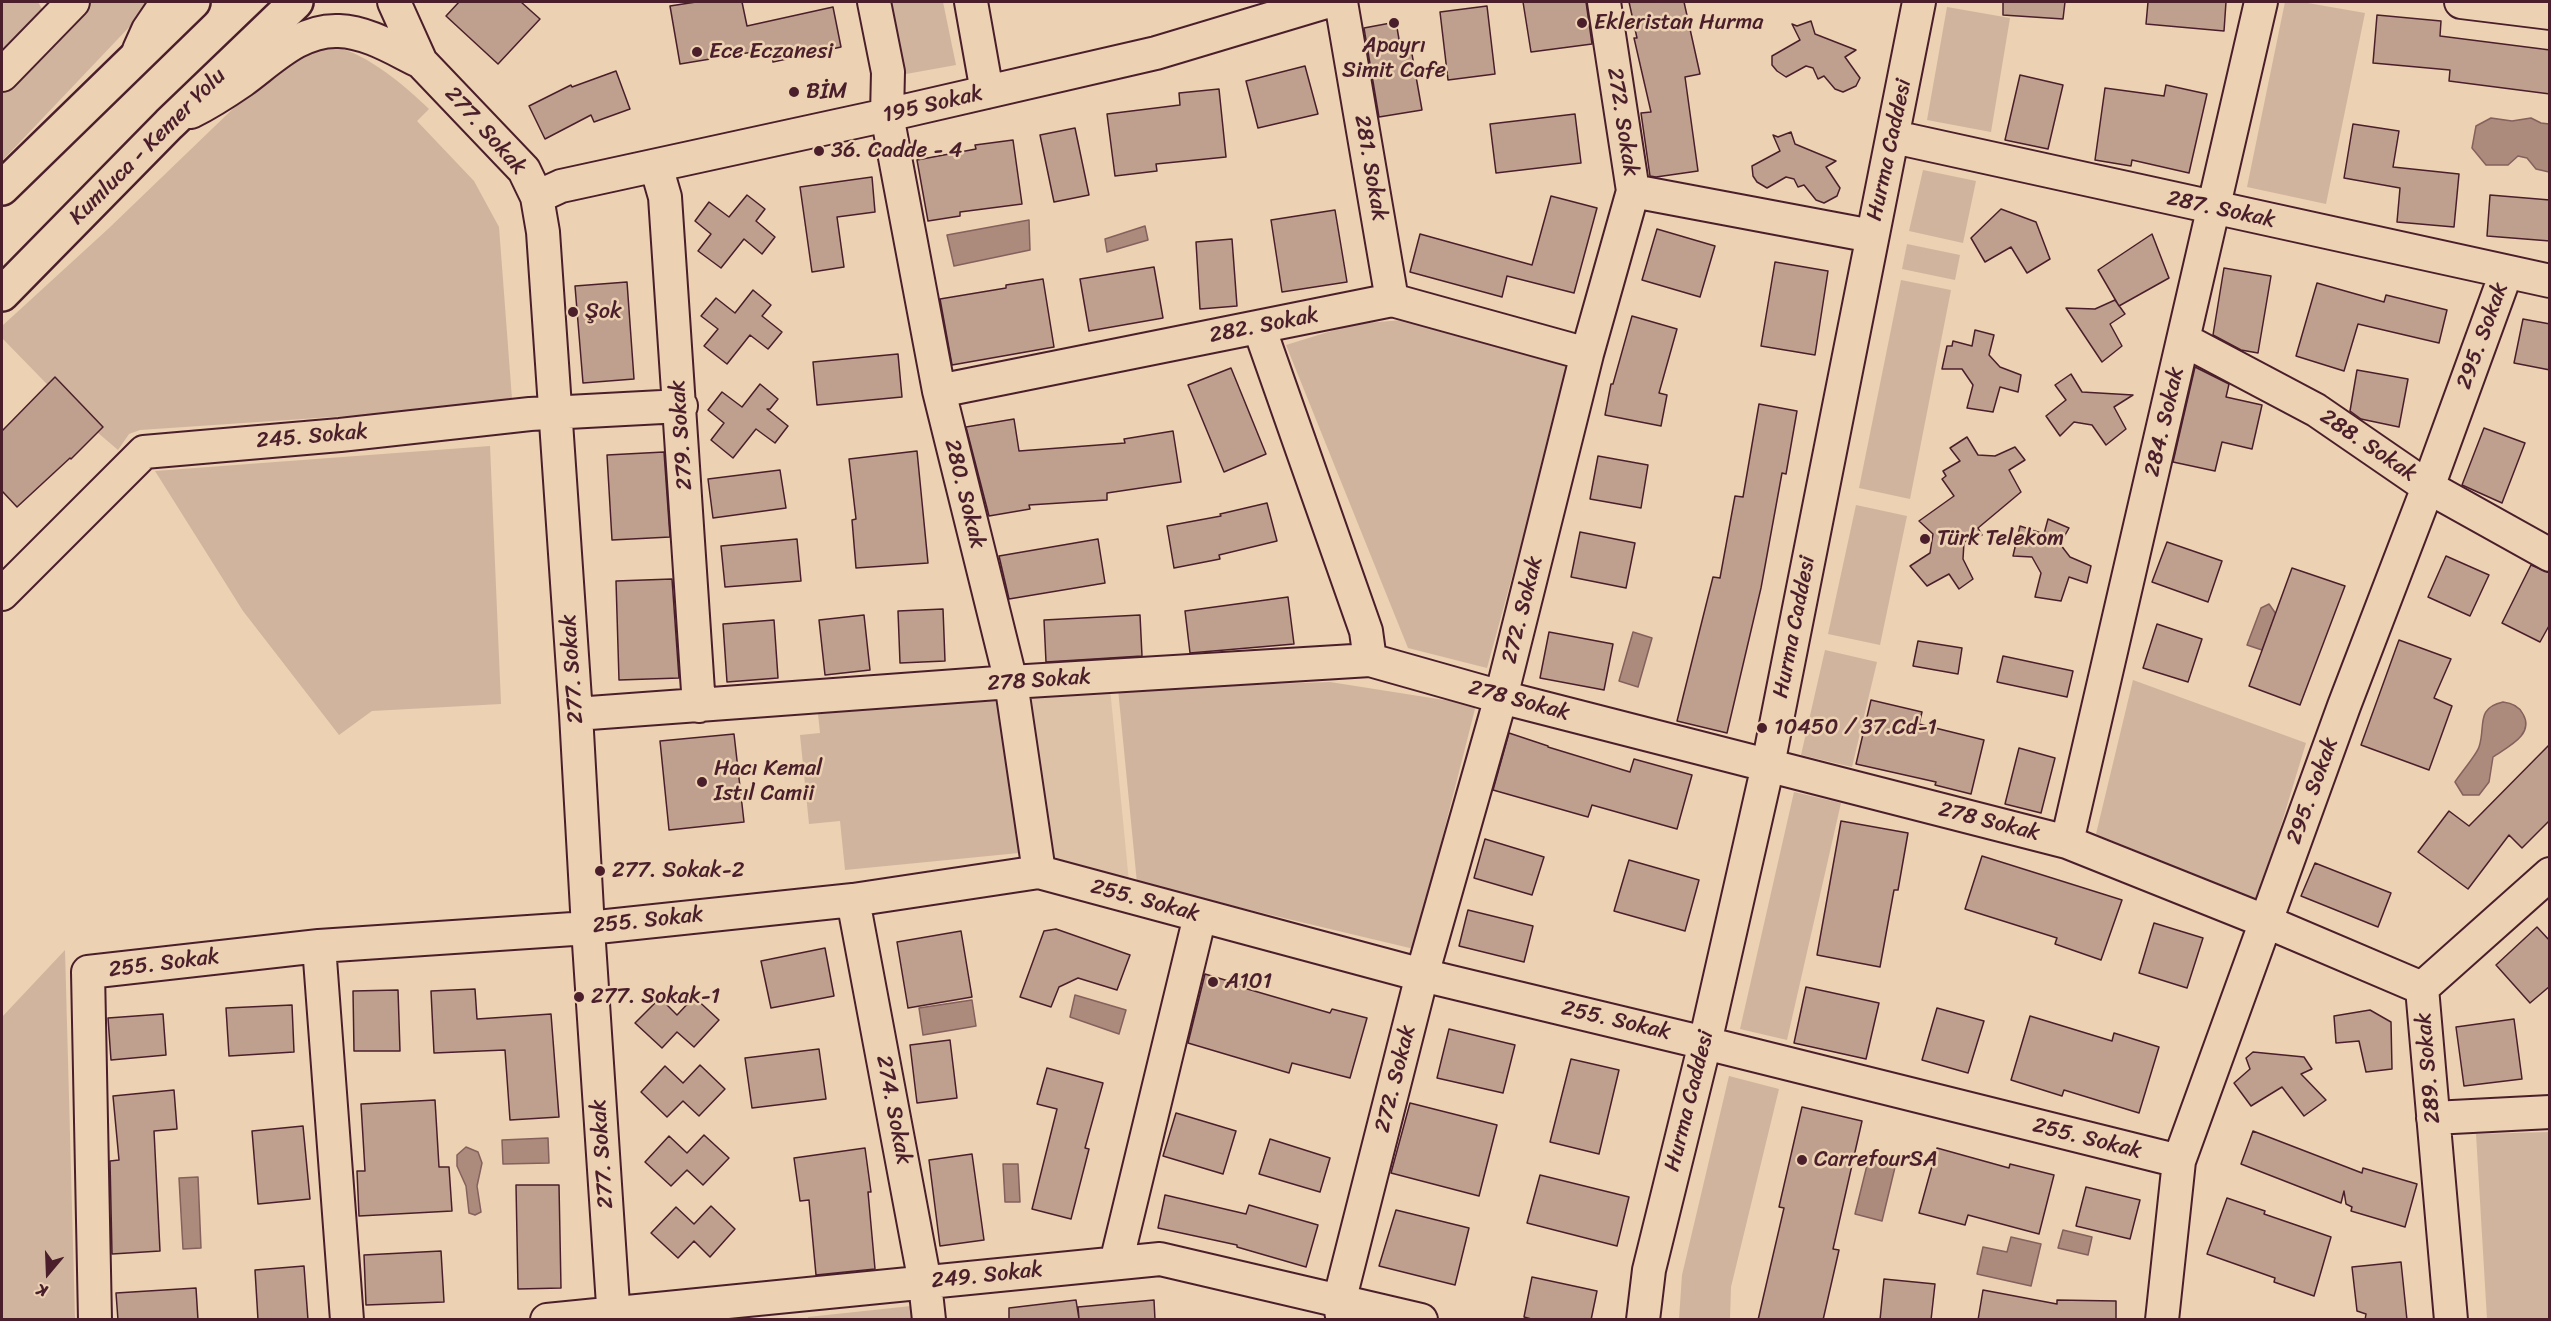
<!DOCTYPE html>
<html>
<head>
<meta charset="utf-8">
<style>
  body { margin:0 }
  #map { position:relative; width:2551px; height:1321px; overflow:hidden; background:#ecd1b3; font-family:Sriracha,sans-serif }
  canvas { display:block }
  .frame { position:absolute; inset:0; border:3px solid #4a1f2b; pointer-events:none }
  .north { position:absolute; left:18px; top:1243px; width:60px; height:60px; -webkit-text-stroke:4px #ecd1b3; paint-order:stroke; rotate:199deg; font-size:16px; font-weight:700; line-height:24px; text-align:center; color:#4a1f2b }
  .north::after { content:''; display:block; margin:auto; width:21px; height:27px; background:#4a1f2b; clip-path:polygon(50% 0,100% 100%,50% 72%,0 100%) }
</style>
</head>
<body>
<div id="map">
<canvas width="2551" height="1321"></canvas>
<div class="frame"></div>
<div class="north">K</div>
</div>
<script>
const c = document.querySelector('canvas').getContext('2d');
c.lineJoin = 'round';
function paint(path, color) { c.fillStyle = color; c.fill(path, 'evenodd'); }
function strokePath(path, color, width, dash) { c.strokeStyle = color; c.lineWidth = width; c.lineCap = dash ? 'butt' : 'round'; c.setLineDash(dash || []); c.stroke(path); }
function label(font, color, halo, rows, align = 'center') {
  c.font = font + ' Sriracha,sans-serif'; c.lineWidth = 5; c.setLineDash([]); c.textBaseline = 'middle'; c.strokeStyle = halo; c.fillStyle = color; for (const [text, x, y, turn = 0] of rows) {
    c.save(); c.translate(x, y); c.rotate((+turn || 0) * Math.PI / 180); c.textAlign = isNaN(turn) ? turn : align; if (halo) c.strokeText(text, 0, 0); c.fillText(text, 0, 0); c.restore();
  }
}
paint(new Path2D(`
  M1110,688l19,194 -81,-21 -26,-169z`), '#dec2a8');
paint(new Path2D(`
  M2,2h36l4,7 -1,5 -39,40z
  M90,2h63l-151,159v-68z
  M891,2h52l13,63 -50,9z
  M2285,2h17l63,11 -39,191 -79,-17z
  M1947,7l63,11 -19,114 -64,-12z
  M311,46c8,0 17,-1 24,1 33,7 70,39 94,62l-12,12 57,60 25,46 13,172 -3,6 -369,25 -11,4 -11,16 -42,-36 -74,-76v-12l106,-97 159,-153z
  M1923,170l53,11 -13,62 -54,-12z
  M1907,244l53,11 -5,25 -53,-11z
  M1901,280l50,10 -41,209 -51,-11z
  M1415,319l155,47 -83,302 -79,-20 -122,-303 68,-21z
  M490,446l11,258 -129,7 -33,24 -96,-124 -88,-140z
  M1856,505l51,11 -27,129 -52,-11z
  M1825,650l52,12 -25,105 -51,-12z
  M2133,680l173,63 -48,158 -162,-67z
  M1330,682l146,23 -62,244 -277,-66 -19,-194z
  M1003,696l16,157 -174,17 -5,-49 -31,3 -9,-89 20,-2 -2,-19z
  M1794,792l47,11 -54,237 -47,-11z
  M65,950l10,369h-73v-302z
  M1729,1076l50,13 -48,198 -1,32h-51l3,-44z
  M2549,1132v187h-62l-11,-185z
  M911,1306l1,13h-104v-2z`), '#d1b49d');
const water = new Path2D(`
  M2491,118l21,3 19,-3 10,5 8,1v48l-13,-3 -9,-11 -9,-2 -10,9h-22l-14,-17 4,-22z
  M1029,220l1,30 -76,16 -7,-31z
  M1145,226l3,14 -41,12 -2,-13z
  M2269,604l7,10 -14,36 -15,-5 14,-37z
  M1633,632l19,6 -14,49 -19,-6z
  M2503,702c9,1 16,4 20,12 12,21 -16,33 -30,43l-4,25 -10,13h-16l-8,-13c5,-8 22,-28 24,-35 7,-20 -4,-39 24,-45z
  M1075,995l51,15 -7,24 -49,-17z
  M972,1000l4,26 -53,9 -4,-27z
  M548,1138l1,25 -46,1 -1,-24z
  M466,1147l12,5 4,11 -5,23 4,26 -6,3 -6,-2 -3,-27 -9,-20v-11z
  M1870,1153l27,6 -15,62 -27,-7z
  M1003,1164h15l2,38h-15z
  M198,1177l3,71 -18,1 -4,-71z
  M2063,1230l29,7 -4,18 -30,-7z
  M2011,1237l30,7 -10,42 -54,-12 6,-27 24,5z`);
paint(water, '#ac8b7d');
strokePath(water, '#85605c', 1.5);
const building = new Path2D(`
  M459,2h62l19,17 -42,45 -52,-48z
  M696,2h46l5,24 86,-19 8,40 -68,15 -2,-13 -91,15 -10,-58z
  M1523,2h63l6,42 -61,8z
  M1629,2h55l16,72 -15,3 13,94 -42,6 -6,-1 -9,-63 10,-1 -17,-74h3z
  M2003,2h62l-2,17 -60,-4z
  M2148,2h78l-2,29 -78,-7z
  M1487,6l8,68 -47,6 -8,-68z
  M2377,15l64,6 -1,15 110,14v44l-101,-13 1,-11 -77,-7z
  M1811,21l4,13 41,16 -11,7 15,21 -4,8 -13,6 -8,-3 -11,-13 -6,3 -5,-11 -7,-2 -20,11 -9,-6 -5,-6v-9l28,-16 -8,-16 5,2z
  M1396,22l4,23 10,-2 12,67 -43,7 -15,-89z
  M1305,66l13,48 -60,14 -12,-47z
  M616,71l14,38 -36,13 -3,-7 -46,24 -16,-33 42,-21 1,2z
  M2020,75l43,10 -15,64 -43,-9z
  M2166,85l41,9 -18,79 -57,-13 -1,6 -36,-6 10,-72 59,8z
  M1219,89l7,68 -70,7 1,7 -42,5 -8,-62 73,-9 -1,-12z
  M1575,114l6,49 -85,10 -6,-49z
  M2353,124l46,7 -6,36 66,7 -5,53 -57,-5 3,-34 -56,-10z
  M1075,128l14,67 -35,7 -14,-67z
  M1791,132l4,12 41,17 -10,6 14,21 -3,8 -13,7 -8,-3 -12,-15 -6,2 -4,-8 -8,-2 -19,11 -10,-6 -4,-6 -1,-10 28,-15 -7,-16 5,2z
  M1013,140l9,64 -62,8v4l-32,5 -11,-61 59,-11 -1,-4z
  M872,177l3,35 -38,5 7,50 -32,5 -12,-85z
  M747,195l18,14 -9,12 19,16 -13,17 -18,-15 -23,29 -23,-17 13,-17 -16,-13 14,-19 20,15z
  M2490,195l60,5v41l-63,-5z
  M1551,196l46,12 -23,85 -67,-17 -5,21 -92,-25 10,-38 112,31z
  M2001,209l35,13 14,37 -23,14 -16,-26 -26,15 -14,-24z
  M1335,210l12,72 -65,10 -11,-72z
  M1657,229l58,17 -15,51 -58,-17z
  M2152,234l17,44 -50,28 -21,-36z
  M1232,239l5,67 -37,3 -4,-67z
  M1775,262l53,9 -13,84 -54,-9z
  M1154,267l9,51 -74,13 -9,-52z
  M2224,268l47,8 -13,77 -17,-3 -28,-15z
  M1043,279l11,68 -102,18 -12,-66 66,-11v-3z
  M627,282l7,97 -51,4 -8,-97z
  M2317,283l67,19 2,-7 61,15 -8,33 -81,-19 -14,47 -48,-15z
  M753,290l18,15 -9,11 20,16 -14,17 -18,-14 -23,29 -23,-18 14,-17 -17,-13 15,-18 19,15z
  M2115,300l10,14 -15,10 12,22 -20,16 -36,-54 29,1z
  M1632,316l45,13 -18,64 8,2 -6,31 -56,-11 6,-31h2z
  M2523,319l27,5v46l-36,-7z
  M1975,330l19,5 -5,20 11,12 21,8 -3,17 -18,-5 -7,25 -26,-4 6,-23 -11,-16h-20l5,-23h5l1,-5 19,5z
  M898,354l4,43 -85,8 -4,-43z
  M2195,367l34,17 -3,13 36,8 -10,44 -30,-7 -7,29 -42,-9z
  M1231,368l35,86 -42,18 -36,-87z
  M2357,370l51,9 -9,48 -38,-8 -11,-8z
  M2071,374l11,18 51,3 -19,12 12,22 -20,16 -14,-20 -18,-3 -14,14 -14,-20 20,-16 -11,-15z
  M55,377l48,50 -32,32 -1,-1 -53,49 -15,-16v-60z
  M760,384l18,15 -8,10h-3l21,17 -13,17 -19,-14 -23,29 -22,-18 13,-17 -16,-13 14,-18 20,15z
  M1759,404l38,7 -11,63 -4,-1 -21,115 -34,145 -50,-12 36,-144 7,1 15,-82 8,1z
  M1014,419l5,32 106,-8 -1,-4 49,-8 8,51 -74,11v7l-78,5 1,4 -41,7 -23,-89z
  M2484,428l41,15 -23,60 -40,-18z
  M1967,437l11,18 17,1 20,-9 10,13 -16,10 12,22 -43,36 4,7 -18,7 -1,17 10,20 -14,10 -10,-15 -22,12 -17,-20 20,-13 3,-19 -14,-13 35,-25 -12,-17 4,-3 -3,-5 17,-10 -10,-13z
  M917,451l11,112 -72,5 -4,-48 4,-1 -7,-60z
  M664,452l6,85 -58,3 -5,-85z
  M1598,456l50,9 -7,43 -51,-9z
  M780,470l6,38 -73,10 -5,-39z
  M1267,503l10,38 -58,14 1,4 -46,9 -7,-42 54,-10 -1,-2z
  M2048,519l21,9 -9,16 10,13 21,9 -4,17 -18,-6 -8,24 -26,-4 6,-24 -9,-16 -19,-1 7,-30 24,8z
  M1580,532l55,11 -9,45 -55,-11z
  M797,539l4,42 -76,6 -4,-41z
  M1098,539l7,44 -96,16 -10,-43z
  M2167,542l55,19 -14,41 -56,-20z
  M2446,556l43,19 -19,41 -42,-19z
  M2531,565l19,8v51l-10,18 -38,-19z
  M2292,568l53,18 -45,119 -51,-19z
  M672,579l7,99 -60,2 -3,-99z
  M1288,597l6,47 -104,9 -5,-42z
  M943,609l2,52 -45,2 -2,-52z
  M864,615l6,55 -45,5 -6,-55z
  M1140,615l2,41 -96,6 -2,-42z
  M774,620l4,58 -51,4 -4,-58z
  M2157,624l45,15 -14,43 -45,-14z
  M1549,632l64,12 -9,46 -64,-12z
  M2399,640l52,19 -17,39 18,8 -23,64 -68,-25z
  M1918,641l44,7 -4,26 -45,-8z
  M2003,656l70,15 -6,26 -70,-15z
  M1871,700l51,12 -3,12 65,16 -13,54 -36,-9 1,-3 -80,-18z
  M1509,733l39,13v1l82,25 4,-13 58,16 -15,54 -85,-24 -4,12 -95,-27z
  M734,734l10,88 -75,8 -9,-89z
  M2550,744v76l-28,28 -13,-13 -41,54 -50,-37 31,-41 20,15z
  M2019,748l36,10 -14,55 -36,-9z
  M1841,821l67,12 -10,57h-4l-14,77 -63,-12z
  M1485,839l59,18 -12,38 -58,-17z
  M1982,856l140,44 -21,60 -46,-16 2,-6 -92,-29z
  M1629,860l70,20 -14,51 -71,-20z
  M2315,863l76,30 -13,34 -77,-31z
  M1468,910l65,16 -9,36 -65,-16z
  M2154,923l49,15 -16,50 -48,-15z
  M2537,927l13,14v45l-20,17 -34,-38z
  M1056,929l74,26 -13,35 -39,-12 -19,9 -8,20 -31,-10 24,-66z
  M961,931l11,66 -64,11 -11,-66z
  M825,948l9,48 -63,12 -10,-47z
  M1205,974l40,12 -1,2 86,25 2,-4 35,9 -17,60 -58,-15 -3,10 -101,-30z
  M1806,987l73,16 -13,56 -72,-16z
  M475,989l2,30 74,-5 8,103 -49,3 -5,-70 -71,3 -3,-62z
  M398,990l2,61h-46l-1,-60z
  M694,997l25,23 -25,27 -17,-15 -15,16 -27,-25 25,-25 17,17z
  M292,1005l2,47 -65,4 -3,-48z
  M1937,1008l47,13 -16,52 -46,-13z
  M2370,1010l21,12 1,47 -26,3 -7,-31 -23,2 -2,-27z
  M163,1014l3,41 -55,5 -3,-42z
  M2030,1016l82,25 2,-8 45,14 -20,66 -75,-23 -2,6 -51,-16z
  M2514,1019l8,60 -58,7 -8,-59z
  M1449,1029l66,16 -12,48 -66,-15z
  M950,1040l7,58 -40,5 -7,-58z
  M819,1049l7,50 -74,9 -7,-50z
  M2253,1052l51,5 8,12 -11,5 25,26 -22,16 -22,-29 -31,19 -17,-23 16,-14 -4,-11z
  M1571,1059l48,11 -20,84 -49,-12z
  M700,1065l25,24 -26,27 -16,-15 -16,16 -26,-25 24,-26 18,17z
  M1047,1068l56,15 -18,65 4,1 -18,70 -39,-10 25,-100 -20,-5z
  M174,1090l3,39 -23,2 6,120 -48,3 -2,-93 9,-1 -6,-64z
  M435,1100l4,67h10l3,44 -93,5 -2,-45h8l-4,-67z
  M1410,1103l87,22 -18,71 -88,-23z
  M1802,1107l60,14 -29,128 6,1 -16,70h-65l26,-112 -5,-1z
  M1176,1113l60,18 -13,43 -60,-18z
  M303,1126l7,73 -52,5 -6,-73z
  M2253,1131l109,42 1,-5 54,16 -12,43 -54,-16 1,-4 -6,-3 -2,-13 -3,12 -100,-39z
  M704,1135l25,23 -26,27 -16,-15 -16,16 -26,-24 24,-26 18,17z
  M1270,1139l60,19 -10,34 -61,-18z
  M865,1148l6,44h-3l7,77 -59,6 -7,-75 -9,1 -6,-43z
  M1937,1148l72,20 1,-4 44,11 -15,59 -71,-19 -3,10 -46,-12z
  M972,1154l12,86 -44,6 -11,-86z
  M1540,1175l89,22 -12,49 -90,-23z
  M516,1185h43l2,103 -43,1z
  M2086,1187l54,13 -10,39 -54,-13z
  M1165,1195l81,19 3,-9 69,20 -12,42 -69,-20v-2l-79,-17z
  M2227,1198l38,13 -1,3 67,23 -17,59 -40,-14 1,-4 -68,-24z
  M711,1206l24,23 -25,28 -16,-16 -16,17 -27,-25 25,-26 18,17z
  M1396,1210l73,18 -14,57 -76,-19z
  M441,1251l3,51 -78,3 -2,-50z
  M2401,1262l6,58h-42l1,-6 -9,-3 -5,-44z
  M304,1266l4,54h-50l-3,-50z
  M1532,1277l65,14 -6,29h-56l-11,-3z
  M1884,1279l51,5 -4,36h-51z
  M196,1288l2,32h-80l-2,-27z
  M1983,1290l74,14v-4l59,1v19h-138z
  M1076,1300l3,19 -1,-12 76,-7 1,20h-146v-12z`);
paint(building, '#bf9f8d');
strokePath(building, '#4a1f2b', 1.5);
const minor = new Path2D(`
  M394,2l27,60 103,108 13,27 6,35 33,482 12,214 26,392
  M874,2l14,70 -1,43 52,276 72,291 28,190
  M971,2l16,90
  M1341,2l51,298
  M2461,2l89,11
  M139,50l9,-20 19,-28
  M2,75l71,-73
  M191,112c18,-9 35,-20 51,-31 29,-21 58,-52 97,-50 29,1 57,19 82,31
  M1894,137l656,144
  M656,166l9,31 34,509
  M1633,191l239,45
  M537,197l24,-11 326,-71 269,-62 170,-51
  M1259,327l107,304 4,29
  M2184,340l132,70 112,77 122,68
  M939,391l453,-91 195,54
  M2,594l142,-142 196,-17 190,-21 151,-8
  M576,714l435,-32 359,-22 131,37 566,145 200,80 155,66
  M2067,842l194,-840
  M853,900l72,383 4,37
  M319,946l28,374
  M2433,1118l117,-6
  M1116,1263l84,-347
  M95,1320l-7,-348 231,-26 269,-18 265,-28 186,-28 383,103 283,68 474,118
  M547,1320l613,-61 261,61
  M1343,1320l-4,-18 83,-327 79,-278 86,-343 46,-163 -29,-189
  M1643,1320l6,-50 56,-227 63,-278 151,-763
  M2162,1320l17,-159 165,-455 84,-219 78,-214
  M2451,1320l-29,-332 128,-114`);
const highway = new Path2D(`
  M2,188l191,-186
  M2,294l167,-170 127,-122`);
strokePath(minor, '#4a1f2b', 36);
strokePath(highway, '#4a1f2b', 38);
strokePath(minor, '#ecd1b3', 32);
strokePath(highway, '#ecd1b3', 33);
for (const [x, y, r, color] of [
  [1394,23,6,"#4a1f2b"],
  [1582,23,6,"#4a1f2b"],
  [697,52,6,"#4a1f2b"],
  [794,92,6,"#4a1f2b"],
  [819,151,6,"#4a1f2b"],
  [573,312,6,"#4a1f2b"],
  [1925,539,6,"#4a1f2b"],
  [1762,728,6,"#4a1f2b"],
  [702,782,6,"#4a1f2b"],
  [600,871,6,"#4a1f2b"],
  [1213,982,6,"#4a1f2b"],
  [579,997,6,"#4a1f2b"],
  [1802,1160,6,"#4a1f2b"]
]) { const dot = new Path2D(); dot.arc(x, y, r, 0, 2 * Math.PI); c.fillStyle = color; c.fill(dot); strokePath(dot, '#ecd1b3', 2); }
label('22px', '#4a1f2b', '#ecd1b3', [
  ["Ekleristan Hurma",1594,23],
  ["Apayrı",1394,46,"center"],
  ["Simit Cafe",1394,71,"center"],
  ["Ece Eczanesi",709,52],
  ["BİM",806,92],
  ["36. Cadde - 4",831,151],
  ["Şok",585,312],
  ["Türk Telekom",1937,539],
  ["10450 / 37.Cd-1",1774,728],
  ["Hacı Kemal",714,769],
  ["Istıl Camii",714,794],
  ["277. Sokak-2",612,871],
  ["A101",1225,982],
  ["277. Sokak-1",591,997],
  ["CarrefourSA",1814,1160]
], 'left');
label('22px', '#4a1f2b', '#ecd1b3', [
  ["195 Sokak",933,105,-13],
  ["272. Sokak",1622,122,81],
  ["277. Sokak",485,131,48],
  ["Kumluca - Kemer Yolu",148,147,-45],
  ["Hurma Caddesi",1890,150,-78],
  ["281. Sokak",1370,168,80],
  ["287. Sokak",2221,210,12],
  ["282. Sokak",1264,326,-11],
  ["295. Sokak",2483,336,-70],
  ["284. Sokak",2165,422,-77],
  ["279. Sokak",682,435,-94],
  ["245. Sokak",312,437,-5],
  ["288. Sokak",2368,446,34],
  ["280. Sokak",964,494,76],
  ["272. Sokak",1523,610,-76],
  ["Hurma Caddesi",1795,627,-79],
  ["277. Sokak",573,669,-94],
  ["278 Sokak",1039,681,-4],
  ["278 Sokak",1519,701,15],
  ["295. Sokak",2313,791,-70],
  ["278 Sokak",1989,822,14],
  ["255. Sokak",1145,901,15],
  ["255. Sokak",648,921,-6],
  ["255. Sokak",164,964,-7],
  ["255. Sokak",1616,1021,13],
  ["289. Sokak",2429,1068,-95],
  ["272. Sokak",1396,1079,-76],
  ["Hurma Caddesi",1690,1101,-76],
  ["274. Sokak",893,1110,79],
  ["255. Sokak",2087,1139,14],
  ["277. Sokak",603,1154,-94],
  ["249. Sokak",987,1276,-6]
]);
</script>
</body>
</html>
